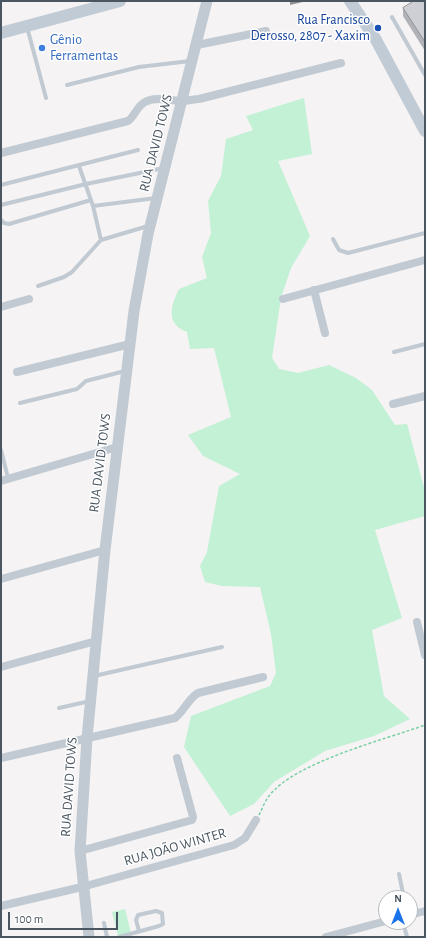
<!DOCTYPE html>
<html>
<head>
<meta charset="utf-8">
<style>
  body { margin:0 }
  #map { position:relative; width:426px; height:938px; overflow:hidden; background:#f5f3f3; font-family:"Alegreya Sans",sans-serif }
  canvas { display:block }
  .frame { position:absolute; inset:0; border:2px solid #4a5661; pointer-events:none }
  .north { position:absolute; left:378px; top:890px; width:40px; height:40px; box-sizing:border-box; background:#fff; border:1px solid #b7bbc0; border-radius:50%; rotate:0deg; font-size:11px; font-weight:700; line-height:16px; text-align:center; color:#4a5661 }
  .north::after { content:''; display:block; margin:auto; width:14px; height:18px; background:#1a73e8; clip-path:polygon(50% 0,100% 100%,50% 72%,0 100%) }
  .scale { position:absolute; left:8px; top:912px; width:110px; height:18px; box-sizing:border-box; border:2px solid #4a5661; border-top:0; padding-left:5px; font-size:12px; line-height:14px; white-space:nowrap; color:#4a5661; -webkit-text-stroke:3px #fff; paint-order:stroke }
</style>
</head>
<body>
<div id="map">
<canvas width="426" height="938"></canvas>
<div class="frame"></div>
<div class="north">N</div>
<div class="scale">100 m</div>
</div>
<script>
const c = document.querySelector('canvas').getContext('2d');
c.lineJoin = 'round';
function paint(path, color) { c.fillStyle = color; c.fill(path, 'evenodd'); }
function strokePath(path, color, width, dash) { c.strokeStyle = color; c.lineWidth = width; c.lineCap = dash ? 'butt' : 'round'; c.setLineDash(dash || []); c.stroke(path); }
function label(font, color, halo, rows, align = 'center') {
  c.font = font + ' "Alegreya Sans",sans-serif'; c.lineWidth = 3; c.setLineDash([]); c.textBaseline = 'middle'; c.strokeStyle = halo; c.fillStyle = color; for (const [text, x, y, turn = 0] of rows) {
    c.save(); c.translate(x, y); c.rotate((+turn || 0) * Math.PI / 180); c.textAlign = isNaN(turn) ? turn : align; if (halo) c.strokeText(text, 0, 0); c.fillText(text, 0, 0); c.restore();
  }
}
paint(new Path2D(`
  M304,98l8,56 -34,7 32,75 -19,32 -10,30 -9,60 7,11 19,4 31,-8 27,13 16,12 23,35 12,-1 18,67v25l-50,14 27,88 -30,12 12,66 26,23 -36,17 -49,15 -51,31 -20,22 -24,12 -46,-69 7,-31 79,-30 6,-13 -5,-39 -11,-47 -38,-1 -17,-4 -5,-16 7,-14 12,-66 21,-12 -37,-18 -15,-21 43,-18 -17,-69 -24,1 -3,-17c-22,-8 -16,-27 -8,-43l28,-11 -5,-21 9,-24 -3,-32 13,-25 5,-37 27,-9 -7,-14z
  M125,909l6,24 -13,3 -6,-24z`), '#c3f1d5');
strokePath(new Path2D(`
  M259,815c3,-6 6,-14 10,-19 26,-34 115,-56 156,-71`), '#7ad0a6', 1.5, [3, 2]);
strokePath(new Path2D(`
  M392,17l33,58
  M27,27l19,71
  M67,85l72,-18 51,-6
  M79,166l14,40 8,34
  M1,185l137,-35
  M1,205l85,-21 78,-16
  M93,206l63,-8
  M1,220l3,3 5,1 82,-24
  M333,239l6,11 9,3 77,-20
  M38,286l26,-9 8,-5 29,-32 47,-14
  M394,352l31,-8
  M20,403l57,-14 9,-8 39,-10
  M1,450l7,28
  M94,676l128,-29
  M59,708l31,-7
  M399,874l5,24
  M403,922l4,15
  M104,923l3,14
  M119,937l40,-11 4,-2 -1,-11 -6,-2 -18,4 -2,5 3,11`), '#c1cad2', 4);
strokePath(new Path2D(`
  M197,45l69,-14
  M1,153l127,-32c7,-5 9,-15 17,-19 11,-6 26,-1 38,-1 5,0 11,-2 16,-2l142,-36
  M314,290l11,43
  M283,299l142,-39
  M1,307l28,-8
  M17,372l113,-28
  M393,404l32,-8
  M1,481l116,-34
  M1,579l104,-29
  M417,622l8,33
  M1,667l95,-26
  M1,758l174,-40c9,-7 13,-19 23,-25l65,-16
  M80,851l112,-31 1,-3 -16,-59
  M1,906l81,-19 152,-42 11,-7 11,-18
  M410,915l15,-4
  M326,937l60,-16`), '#c1cad2', 8);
strokePath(new Path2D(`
  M89,937l-9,-86 7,-113 18,-188 29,-239 14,-77 59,-233`), '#c1cad2', 11);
strokePath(new Path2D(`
  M350,1l25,37 50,93
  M1,33l119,-32`), '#c1cbd6', 12);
paint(new Path2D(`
  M425,1v50l-22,-35v-8z`), '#b0b2b7');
paint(new Path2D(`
  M290,1h17l-17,4z`), '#909195');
const building = new Path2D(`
  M414,1h11v41l-22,-34z`);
paint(building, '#cdcfd5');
strokePath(building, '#909195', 1);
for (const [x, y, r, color] of [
  [378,28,4,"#1a4fb4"],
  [42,48,4,"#3f7fe0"]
]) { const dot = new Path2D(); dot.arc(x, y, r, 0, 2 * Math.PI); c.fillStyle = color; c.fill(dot); strokePath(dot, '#fff', 1.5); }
label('14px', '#164399', '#fff', [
  ["Rua Francisco",370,20],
  ["Derosso, 2807 - Xaxim",370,36]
], 'right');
label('14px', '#366cbe', '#fff', [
  ["Gênio",50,40],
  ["Ferramentas",50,56]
], 'left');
label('14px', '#4a5661', '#fff', [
  ["RUA DAVID TOWS",156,143,-76],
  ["RUA DAVID TOWS",100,463,-83],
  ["RUA DAVID TOWS",69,787,-86],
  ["RUA JOÃO WINTER",175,847,-16]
]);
</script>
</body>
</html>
